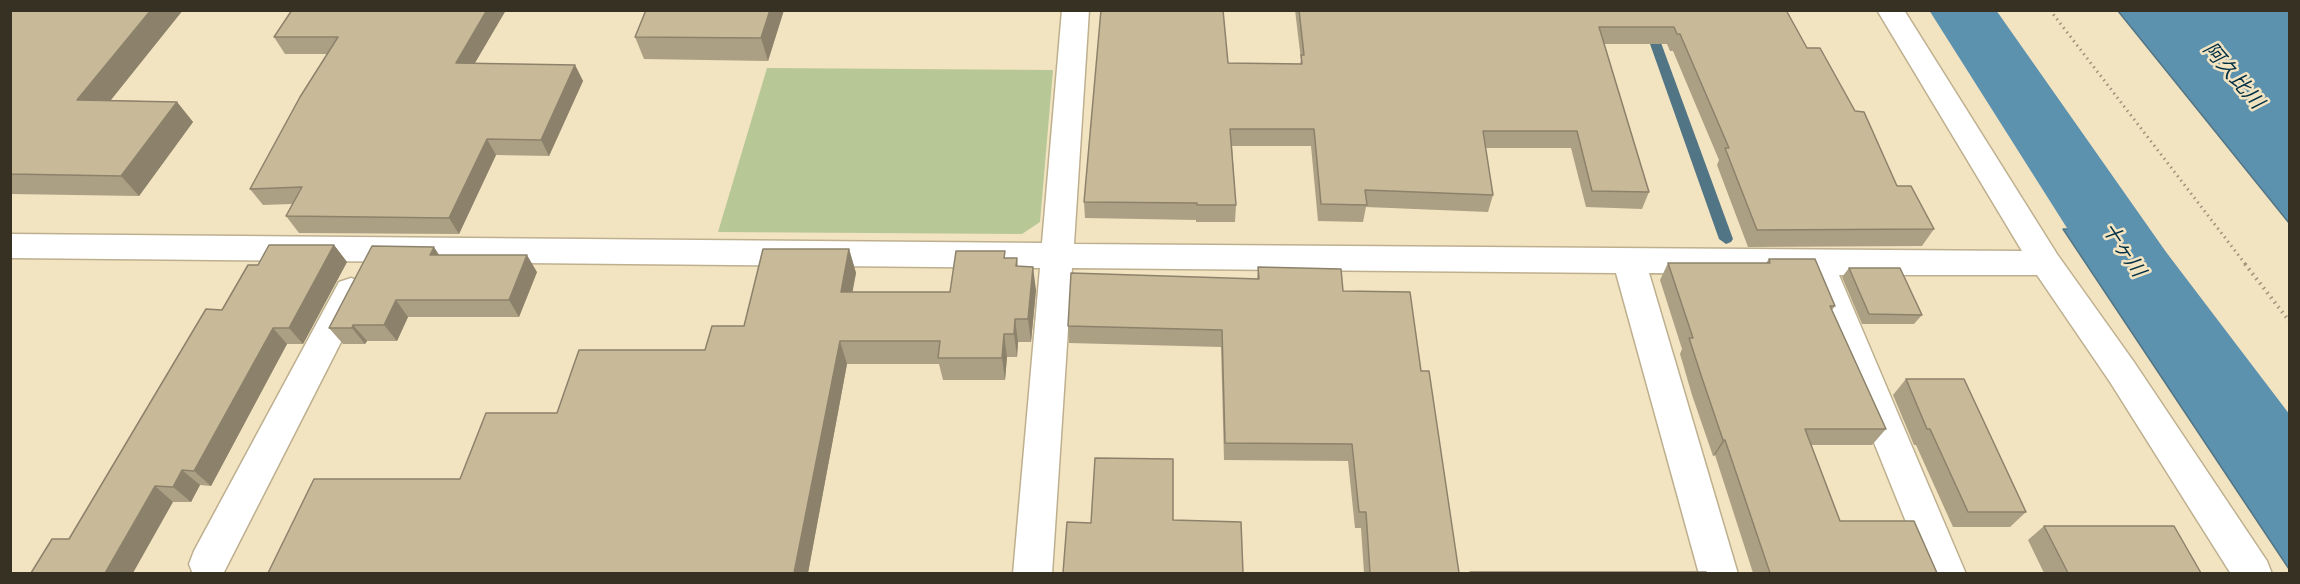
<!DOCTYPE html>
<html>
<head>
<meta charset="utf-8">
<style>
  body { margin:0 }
  #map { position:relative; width:2300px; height:584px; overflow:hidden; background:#f2e3c1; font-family:Karla,sans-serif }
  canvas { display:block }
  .frame { position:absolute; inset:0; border:12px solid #373124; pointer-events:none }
</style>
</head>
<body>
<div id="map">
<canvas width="2300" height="584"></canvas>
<div class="frame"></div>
</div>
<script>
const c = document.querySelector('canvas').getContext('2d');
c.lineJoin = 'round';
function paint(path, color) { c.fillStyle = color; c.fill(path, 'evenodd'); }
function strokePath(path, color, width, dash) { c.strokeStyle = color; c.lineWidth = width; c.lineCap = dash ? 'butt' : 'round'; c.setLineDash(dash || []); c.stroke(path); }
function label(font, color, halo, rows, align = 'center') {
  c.font = font + ' Karla,"Noto Sans JP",sans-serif'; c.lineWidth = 5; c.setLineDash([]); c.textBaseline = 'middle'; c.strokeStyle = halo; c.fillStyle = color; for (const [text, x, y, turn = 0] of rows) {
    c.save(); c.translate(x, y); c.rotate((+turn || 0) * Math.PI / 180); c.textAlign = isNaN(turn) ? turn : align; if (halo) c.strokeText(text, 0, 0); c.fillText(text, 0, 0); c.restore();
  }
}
paint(new Path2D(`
  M767,68l286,2 -13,152 -18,12 -304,-2z`), '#b7c795');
const water = new Path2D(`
  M2118,11h171v212z
  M2063,229h85l141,195v145z`);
paint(water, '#5d92af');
strokePath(water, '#527585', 1.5);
paint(new Path2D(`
  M1638,10h11l84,229 -2,3 -5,2 -7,-5z`), '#527585');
paint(new Path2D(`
  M1929,10h67l170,242 124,163v111l-32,-12 -148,-218z`), '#5d92af');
const minor = new Path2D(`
  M1062,10h27l-15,234 948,7 -145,-241h27l153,244 77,108 133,199 5,13h-41l-121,-192 -73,-107h-198l127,299h-39l-121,-300 -157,-1 89,301h-39l-83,-301 -544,-5 -20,306h-39l27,-306 -1030,-10v-24l1032,9z
  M351,278l12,4 4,9 -144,283h-30l-4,-10 5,-13 145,-269z`);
strokePath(minor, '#beb08f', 3);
strokePath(new Path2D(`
  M2050,10l196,255`), '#9e937a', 3, [1.5, 4]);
strokePath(new Path2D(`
  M2245,264l45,58`), '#9e937a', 4, [1.5, 4.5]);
paint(minor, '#fff');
paint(new Path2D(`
  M10,10h173l-73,90 67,2 16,20 -54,74 -129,-2z
  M292,10h214l-32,54 101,1 8,16 -34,75 -53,-1 -37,79 -160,-1 -13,-17 6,-12 -29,1 -13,-16 77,-135h-42l-11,-17z
  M646,10h138l-16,51 -124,-2 -9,-22z
  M1295,10h491l21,38 48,63 42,75 37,43 -12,17 -174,1 -31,-82 2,-5 -46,-109h-3l-3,-7h-63l45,148 -7,17 -56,-2 -15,-59h-86l8,47 -5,17 -122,-5 -3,15 -45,-1 -7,-75h-79l4,59 -1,17h-39v-2l-111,-2 -1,-16 144,-139 72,1 1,-4z
  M334,245l13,17 -44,82h-16l-76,142 -11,-1 -9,17h-18l-104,37 153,-229z
  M849,249l7,24 -4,19h98l56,-34h11l1,8 18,24 -5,52h-13l-1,15h-10l-2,23h-62l-4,-16h-92l-39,209h-540l192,-94 97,-66 148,-63 39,-24z
  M439,255l98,17 -18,45h-111l-11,24h-30l-2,3h-22l-14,-16z
  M1769,259l66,47 -3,4 54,119 -14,16h-61l29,76 97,52h-184l-38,-118 -2,1 -21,-61 -12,-41 2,-5 -22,-69 8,-17h98z
  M1258,267l85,24 78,80 38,202h-95l-3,-45h-6l-7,-67 -124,-1 -3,-113 -152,-4 -1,-17 189,-47z
  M1849,268l73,47 -8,9h-52l-20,-47z
  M1906,379l120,133 -16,15h-57l-37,-82h-2l-21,-50z
  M2044,526l157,47h-157l-16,-33z`), '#aca084');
paint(new Path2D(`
  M151,10h32l-88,110 -18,-20z
  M487,10h19l-41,70 -9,-17z
  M770,10h14l-16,51 -7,-23z
  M575,65l8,16 -34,75 -8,-16z
  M177,102l16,20 -54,74 -18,-20z
  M487,139l9,16 -37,79 -10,-16z
  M334,245l13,17 -44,82 -14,-16z
  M434,247l11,17 -15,-9z
  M849,249l7,24 -8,43 -7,-24z
  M527,255l10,17 -18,45 -10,-17z
  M1033,267l3,23 -5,52 -3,-23z
  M396,300l12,17 -11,24 -13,-16z
  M1015,319l3,23 -1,15 -3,-23z
  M353,325l14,16 -2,3 -13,-16z
  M273,328l14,16 -76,142 -17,-15z
  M1004,334l3,23 -2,23 -3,-22z
  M840,341l7,23 -39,209h-14z
  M1723,440h2l-10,15 -2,1z
  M182,470l18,15 -9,17 -18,-15z
  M155,486l18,16 -40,71h-28z`), '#8c826b');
const building = new Path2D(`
  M10,10h141l-74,90 100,2 -56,74 -111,-2z
  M292,10h195l-31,53 119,2 -34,75 -54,-1 -38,79 -163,-2 16,-29 -52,2 50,-92 38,-60h-64z
  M646,10h124l-9,28 -126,-1z
  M1101,10h122l5,53 74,1 -1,-9h3l-5,-45h487l21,38h13l35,63 9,1 33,74h14l23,43 -177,1 -32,-82h4l-49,-114h-3l-3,-7h-75l50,165 -57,-1 -15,-60h-94l10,64 -128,-5 2,15 -46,-1 -7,-75h-84l6,76h-39v-2l-113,-1z
  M269,245h65l-45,83h-16l-79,143 -12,-1 -9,17 -18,-1 -50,87h-74l21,-34h17l137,-230 16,1 26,-45h10z
  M372,246l62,1 -4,8h97l-18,45h-113l-12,25h-31l-1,3h-23z
  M763,249h86l-8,43h109l6,-41h49l-1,7h13l-1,8 17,1 -5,52h-13l-1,15h-10l-2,24h-64l2,-17h-100l-46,232h-526l46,-94h146l26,-66h71l22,-63h126l7,-24h32z
  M1769,259h46l20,47h-5l56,123h-81l35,92h74l23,52h-167l-45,-133h-2l-21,-62 -13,-40h4l-25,-75h102z
  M1258,267l83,2 2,22 67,1 11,79h8l30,202h-89l-4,-61h-7l-7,-68 -127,-1 -3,-113 -154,-4 3,-53 188,6z
  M1849,268h51l22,47 -53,-1z
  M1906,379h58l62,133h-58l-38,-83h-3z
  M1095,458l78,1v61l68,2 2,51h-180l4,-51 24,1z
  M2044,526h130l27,47h-133z
  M1470,572h236v1h-236z`);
paint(building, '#c8ba99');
strokePath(building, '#8c826b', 1.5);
label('italic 20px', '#002e42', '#f2e3c1', [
  ["阿久比川",2233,76,49],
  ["十ヶ川",2123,250,56]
]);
</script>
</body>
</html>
